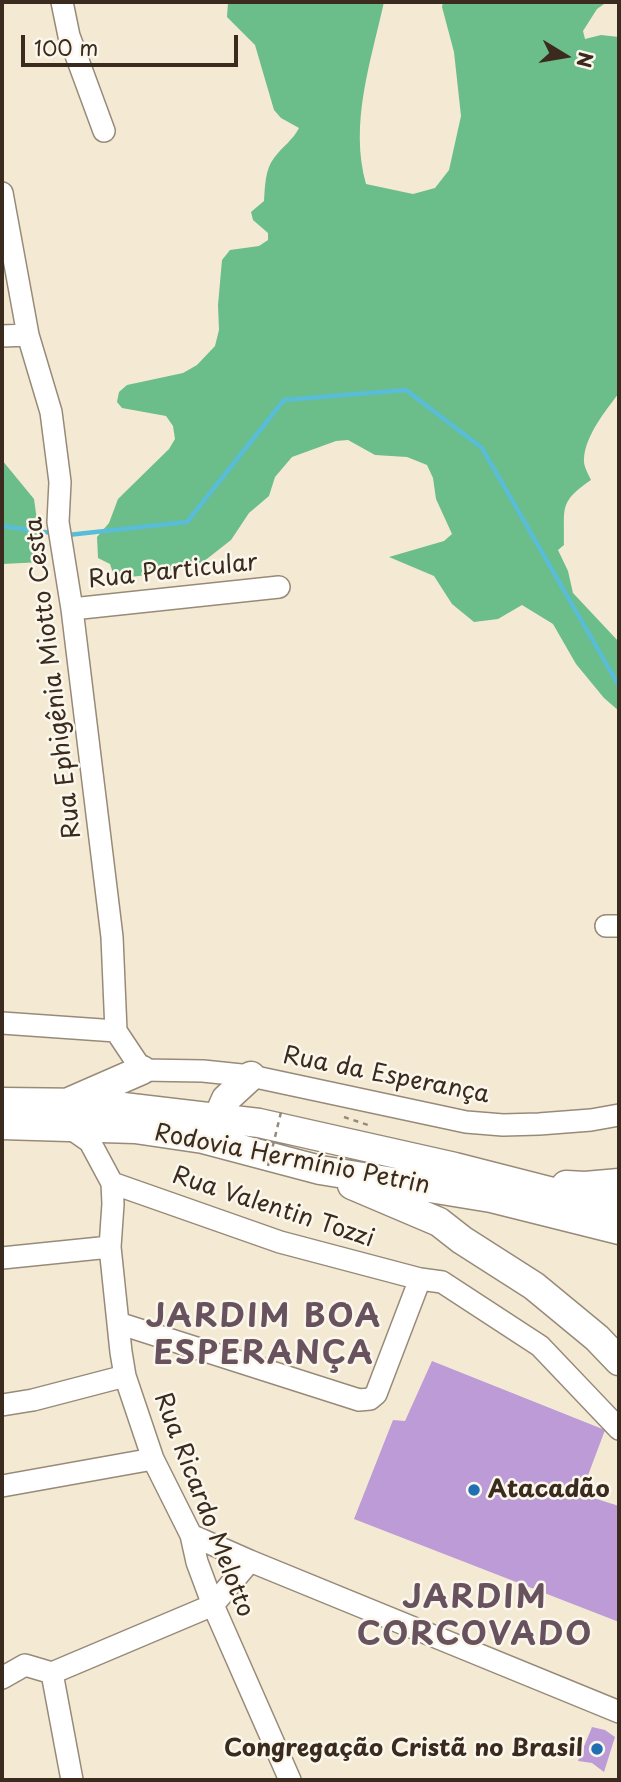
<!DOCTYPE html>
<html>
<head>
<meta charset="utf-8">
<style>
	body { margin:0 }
	#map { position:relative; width:621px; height:1782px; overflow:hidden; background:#f4ead4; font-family:"Playpen Sans",sans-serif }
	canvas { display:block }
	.frame { position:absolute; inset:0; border:4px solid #3b2a1e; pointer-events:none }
	.north { position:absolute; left:530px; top:21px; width:70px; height:70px; -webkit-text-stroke:5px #fbf7ec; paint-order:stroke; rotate:101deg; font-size:19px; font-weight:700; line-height:28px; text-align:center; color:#3b2a1e }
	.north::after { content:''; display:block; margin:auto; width:24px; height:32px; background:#3b2a1e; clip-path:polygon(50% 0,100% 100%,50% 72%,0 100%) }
	.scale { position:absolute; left:21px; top:35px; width:217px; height:32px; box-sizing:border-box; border:4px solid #3b2a1e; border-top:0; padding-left:9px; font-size:21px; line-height:24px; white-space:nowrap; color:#3b2a1e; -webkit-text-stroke:5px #fbf7ec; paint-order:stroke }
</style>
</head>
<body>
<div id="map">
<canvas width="621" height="1782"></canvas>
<div class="frame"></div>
<div class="north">N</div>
<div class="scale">100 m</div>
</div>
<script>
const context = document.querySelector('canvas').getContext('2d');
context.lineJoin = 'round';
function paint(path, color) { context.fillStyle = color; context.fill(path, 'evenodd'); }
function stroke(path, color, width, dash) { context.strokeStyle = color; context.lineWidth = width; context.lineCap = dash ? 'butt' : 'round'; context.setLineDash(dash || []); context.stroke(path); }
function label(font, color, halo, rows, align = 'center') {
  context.font = font + ' "Playpen Sans",sans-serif'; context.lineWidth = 5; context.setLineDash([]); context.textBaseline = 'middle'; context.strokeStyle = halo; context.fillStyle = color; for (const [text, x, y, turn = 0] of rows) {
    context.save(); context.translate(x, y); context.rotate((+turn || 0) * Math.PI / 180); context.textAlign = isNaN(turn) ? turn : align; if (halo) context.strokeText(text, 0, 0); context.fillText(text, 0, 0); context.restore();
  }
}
paint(new Path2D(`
	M228 2H384C371 61 349 124 366 184L413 194 435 188 449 170 461 116 454 52 442 7 443 2H607L597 9 583 31 585 39 601 35 619 37V393C606 410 585 436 584 459 583 465 588 474 591 480 558 503 565 507 564 545L558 550 568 571 573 593 619 642V711L604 698 576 664 553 624 522 605 498 619 474 622 452 604 434 576 389 557 444 541 452 534 436 499 433 478 427 465 407 457 375 455 348 440 336 441 292 457 275 477 269 496 249 513 231 540 203 562 157 574 120 578 114 576 110 564 98 558 97 537 109 523 118 499 169 449 175 439 173 426 166 416 122 408 117 402 119 392 127 385 183 373 197 365 215 346 219 330 218 305 222 260 230 250 259 246 268 240V233L253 220 251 212 264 201C265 187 265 169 274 158 282 147 293 140 299 128L281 118 274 110 255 45 227 17Z
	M2 460 34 499 43 562 2 564Z`), '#6bbd8a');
stroke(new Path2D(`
	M2 526 52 533
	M68 535 187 522 284 400 406 390 482 448 619 686`), '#59bdd7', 4.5);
paint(new Path2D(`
	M432 1361 605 1430 581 1494 619 1506V1622L354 1519 393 1420 405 1421Z
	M592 1727 605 1730 615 1737 604 1772 592 1763 578 1761Z`), '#bc9bd6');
const minor = new Path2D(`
	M62 2 69 36 104 131
	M2 193 28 335 51 412 60 482 58 522 72 609 112 937 116 1031 142 1070 203 1071 251 1076 466 1122 503 1125 539 1124 591 1120 619 1115
	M2 336 28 335
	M72 609 279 587
	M606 926H619
	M2 1023 116 1031
	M70 1128 90 1142 112 1183 113 1204 110 1247 121 1352 125 1376 153 1459 191 1535 197 1562 213 1605 290 1780
	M112 1183 280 1242 420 1279 442 1282 540 1346 619 1429
	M2 1258 110 1247
	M118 1323 359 1400 370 1399 376 1394 420 1279
	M2 1405 33 1400 125 1376
	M2 1486 153 1459
	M191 1535 250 1561 619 1712
	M52 1673 213 1605 250 1561
	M52 1673 72 1780
	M2 1678 25 1665 52 1673`);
const major = new Path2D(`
	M71 1101 142 1070
	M2 1102 89 1103 259 1123 455 1167 619 1209
	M218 1117 226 1099 251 1076
	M2 1125 135 1129 203 1139 320 1170 491 1198 619 1230
	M352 1185 439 1222 462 1240 534 1286 597 1338 619 1361
	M566 1185 585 1186 619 1183`);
stroke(minor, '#988a79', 24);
stroke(major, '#988a79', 31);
stroke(new Path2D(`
	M344 1117 371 1126`), '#988a79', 2.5, [5, 5]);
stroke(minor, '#fff', 21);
stroke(major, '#fff', 28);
stroke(new Path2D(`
	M268 1166 282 1108`), '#988a79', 2.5, [5, 5]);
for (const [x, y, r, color] of [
	[474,1490,7,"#1f6fb2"],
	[597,1749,7,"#1f6fb2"]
]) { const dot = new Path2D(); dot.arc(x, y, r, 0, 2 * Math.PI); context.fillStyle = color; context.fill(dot); stroke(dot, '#fbf7ec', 2.5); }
label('24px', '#3b2a1e', '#fbf7ec', [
	["Rua Particular",173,572,-6],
	["Rua Ephigênia Miotto Cesta",54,678,-97],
	["Rua da Esperança",386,1076,11],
	["Rodovia Hermínio Petrin",292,1160,11],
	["Rua Valentin Tozzi",273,1208,18],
	["Rua Ricardo Melotto",203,1505,69]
]);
label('bold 24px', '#3b2a1e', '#fbf7ec', [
	["Atacadão",488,1490],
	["Congregação Cristã no Brasil",583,1749,"right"]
], 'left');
context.letterSpacing = '2px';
label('bold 32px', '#68525e', '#fbf7ec', [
	["JARDIM BOA",264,1318],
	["ESPERANÇA",264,1355],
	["JARDIM",475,1599],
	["CORCOVADO",475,1636]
]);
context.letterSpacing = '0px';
</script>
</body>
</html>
